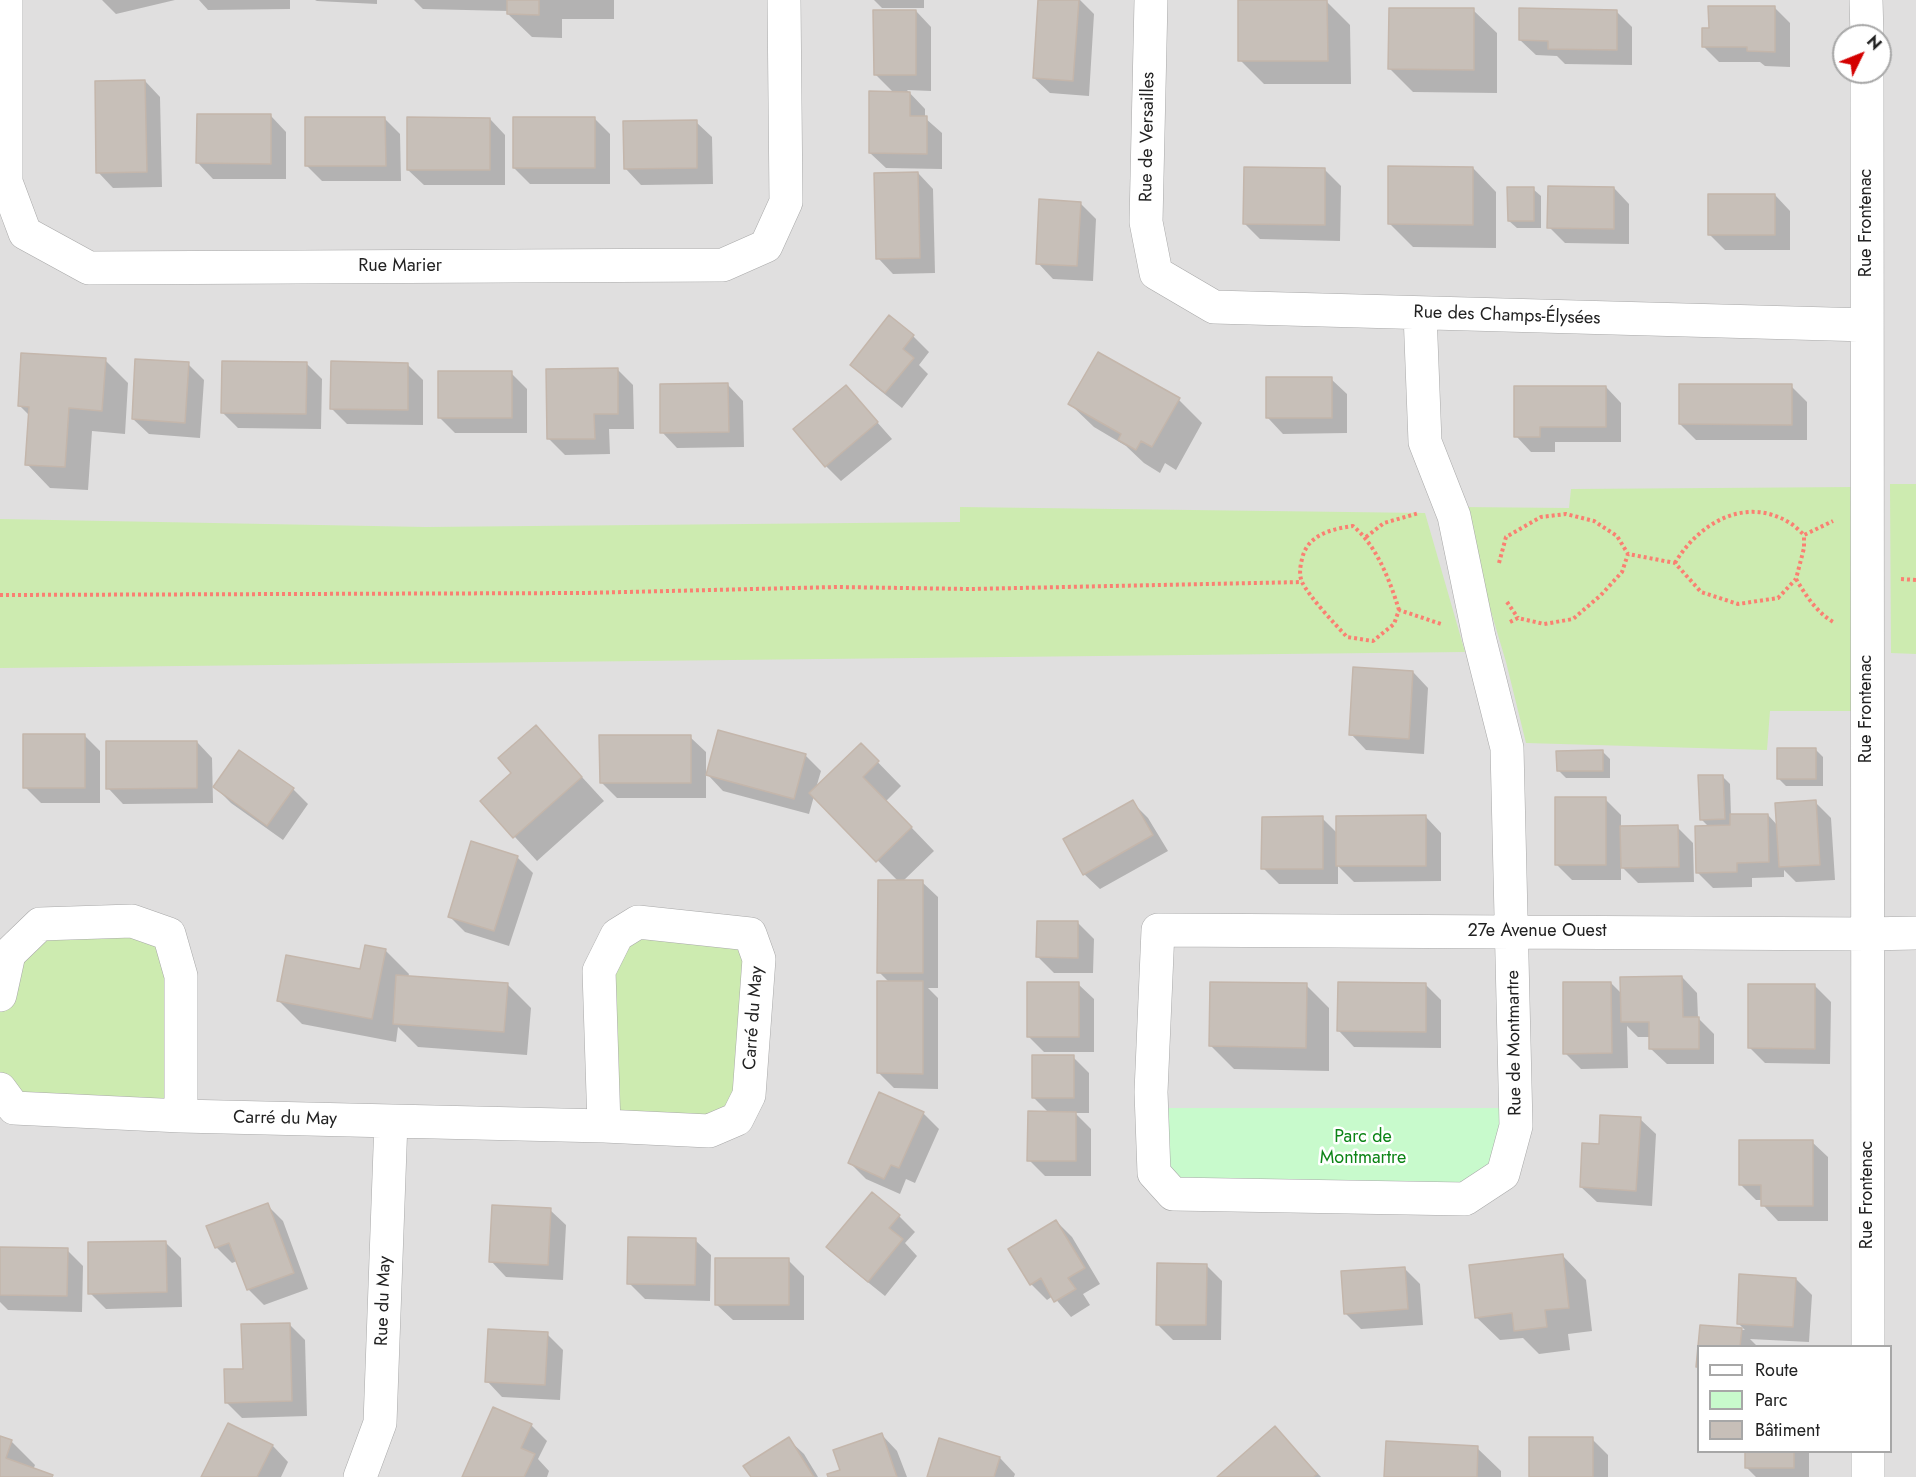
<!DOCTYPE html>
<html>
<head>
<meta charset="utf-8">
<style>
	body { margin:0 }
	#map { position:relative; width:1916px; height:1477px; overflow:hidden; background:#f2efe9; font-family:Jost,sans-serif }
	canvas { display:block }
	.legend { position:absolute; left:1697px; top:1345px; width:195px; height:108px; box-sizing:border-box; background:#fff; border:2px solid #a7a7a7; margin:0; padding:8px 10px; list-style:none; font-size:18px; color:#222 }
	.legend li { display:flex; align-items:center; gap:12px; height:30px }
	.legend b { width:30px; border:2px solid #a7a7a7 }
	.north { position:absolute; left:1832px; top:24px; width:60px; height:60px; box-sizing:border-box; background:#fff; border:2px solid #a7a7a7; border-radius:50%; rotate:47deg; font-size:16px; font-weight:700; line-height:24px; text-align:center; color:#222 }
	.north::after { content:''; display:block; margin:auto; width:21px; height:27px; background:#d40000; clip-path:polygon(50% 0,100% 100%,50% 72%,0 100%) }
</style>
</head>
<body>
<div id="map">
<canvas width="1916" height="1477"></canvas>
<ul class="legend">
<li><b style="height:8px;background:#fff"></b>Route</li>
<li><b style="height:16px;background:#c8facc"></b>Parc</li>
<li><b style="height:16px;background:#c7bfb8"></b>Bâtiment</li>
</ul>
<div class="north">N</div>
</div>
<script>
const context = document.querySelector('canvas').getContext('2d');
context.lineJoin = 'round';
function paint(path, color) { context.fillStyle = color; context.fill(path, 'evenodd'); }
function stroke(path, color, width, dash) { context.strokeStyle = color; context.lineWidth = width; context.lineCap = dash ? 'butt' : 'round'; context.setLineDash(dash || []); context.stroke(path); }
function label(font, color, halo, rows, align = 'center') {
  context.font = font + ' Jost,sans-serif'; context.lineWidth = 5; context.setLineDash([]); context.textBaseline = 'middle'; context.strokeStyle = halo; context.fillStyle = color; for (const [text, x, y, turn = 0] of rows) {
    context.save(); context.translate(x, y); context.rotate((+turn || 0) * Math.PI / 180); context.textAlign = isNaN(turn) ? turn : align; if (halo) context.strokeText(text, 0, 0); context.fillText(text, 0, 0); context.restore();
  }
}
paint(new Path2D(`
	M0 0H1916V1477H0ZM1844 36H1880V72H1844ZM1698 1346H1890V1452H1698Z`), '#e0dfdf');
paint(new Path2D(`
	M1890 484H1916V654L1891 653Z
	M1854 487V711H1770L1767 750 1526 743 1506 662 1460 507 1569 508 1571 489Z
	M960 507 1425 513 1465 652 0 668V519L426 527 960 522Z
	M40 924 169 934 181 1116 0 1089V995Z
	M750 934 737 1119 604 1126 617 935Z`), '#cdebb0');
paint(new Path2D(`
	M1159 1108H1510L1496 1170 1464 1189 1174 1185Z`), '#c8facc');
paint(new Path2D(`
	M102 0H175L116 14Z
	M199 0H290V9L208 10Z
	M315 0H377V4L317 1Z
	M414 0H614V19H562V38L532 37 508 14V11L423 9Z
	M874 0H924V8H882Z
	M1040 0H1080L1094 14 1089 96 1050 93 1034 78Z
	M1326 1 1350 25 1351 84H1264L1240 60Z
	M1775 8 1790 23V67L1765 66 1760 62H1719L1703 46 1710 30Z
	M1473 10 1497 33V93L1413 92 1390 69Z
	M916 11 931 27V91L907 90 925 109V118L942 133V169L886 168 870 153 894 93 875 74Z
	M1616 11 1632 27V65L1565 64 1557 56 1536 55 1520 40Z
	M145 81 160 97 162 187 113 188 98 172Z
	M271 116 286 132V179H213L198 163Z
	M384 118 400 134 401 181H322L306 165Z
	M594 118 610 134V184H530L514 168Z
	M490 119 505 135V185H424L408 170Z
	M696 122 712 137 713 184 641 185 626 169Z
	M1473 168 1496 192V248L1413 247 1389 223Z
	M1325 170 1341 186 1340 241 1260 239 1245 224Z
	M918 173 933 189 935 273 893 274 878 258Z
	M1614 188 1629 204V244L1565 243 1549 227Z
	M1533 189 1541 196V228H1517L1509 221Z
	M1775 195 1790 211V250H1725L1709 234Z
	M1080 203 1096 219 1093 281 1053 279 1038 263Z
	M889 317 913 336 929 352 919 365 928 374 902 408 867 380 852 365Z
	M105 360 128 383 125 434 92 431 88 490 50 488 27 464 30 416 19 405Z
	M306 363 322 379 321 429 238 428 223 413Z
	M188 364 204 380 200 438 149 434 133 419Z
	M407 364 423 380V425L347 424 331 408Z
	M617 369 633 385 634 429H609L610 454 565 455 549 439Z
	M511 373 527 389V433H455L439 417Z
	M1331 379 1347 394V433L1283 434 1268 418Z
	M728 385 743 401 744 447 677 448 662 432Z
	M1791 386 1807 402V440H1696L1680 424Z
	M846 387 892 439 841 481 826 466Z
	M1606 387 1621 403V442H1555V452H1531L1516 436Z
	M1179 400 1202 423 1176 470 1165 463 1160 473 1144 463 1126 446 1094 427 1070 404Z
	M1413 672 1428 688 1424 754 1366 750 1351 734Z
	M536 727 604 801 537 861 482 801 513 773Z
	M85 736 100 751V803H41L25 787Z
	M690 737 706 752V798H617L601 782Z
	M197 742 212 758 213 803 123 804 108 788Z
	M861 745 901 786 886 801 934 851 903 881 922 882 938 897V988H928L938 998V1089L894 1088 879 1073 889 982 879 972 898 881 814 796 809 814 723 791 708 775 805 755 821 771 816 788Z
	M1815 749 1823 757V786H1786L1779 779Z
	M1603 752 1610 759V778H1566L1558 770Z
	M1722 776 1730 784 1731 816 1768 815 1778 826 1815 802 1831 818 1835 880 1796 882 1784 870V877L1752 878V887L1713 888 1697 872 1709 827 1701 819Z
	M215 787 293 789 308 804 283 840 231 803Z
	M1605 799 1621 815V828L1677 827 1693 843 1694 882 1638 883 1621 866V880H1572L1556 864Z
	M1132 802 1148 818 1168 851 1100 889 1084 874Z
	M1426 817 1441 833V881L1354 882 1338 866V884H1279L1263 868 1322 818 1338 834Z
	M517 857 533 873 509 946 465 932 449 916Z
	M1078 923 1094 939 1093 973H1054L1038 957Z
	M385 950 409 974 408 977 507 984 531 1008 527 1055 418 1047 398 1027 396 1042 302 1024 279 1001 361 971Z
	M1682 977 1697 993 1698 1018 1714 1034V1064H1667L1651 1049V1037H1638L1627 1026 1628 1068 1581 1069 1565 1053 1611 983 1622 994Z
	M1078 984 1094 999V1052H1044L1028 1036Z
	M1306 985 1329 1008V1071L1234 1069 1211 1046Z
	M1426 985 1441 1000V1048L1354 1047 1339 1031Z
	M1815 986 1831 1002 1830 1064 1765 1063 1749 1047Z
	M1073 1057 1089 1073V1113H1075L1091 1129V1176H1045L1029 1160 1049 1113 1033 1097Z
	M923 1113 939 1129 915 1183 906 1179 900 1194 866 1179 850 1163Z
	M1640 1119 1656 1134 1652 1206 1597 1202 1581 1187 1600 1145Z
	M1812 1142 1828 1157V1221H1778L1763 1205V1200H1756L1740 1184Z
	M267 1205 283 1221 308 1289 264 1305 248 1289 237 1261 232 1263 216 1247Z
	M550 1210 566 1225 563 1280 506 1277 491 1261Z
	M899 1216 915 1232 905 1243 917 1256 885 1296 844 1263 828 1247Z
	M1056 1221 1072 1237 1100 1284 1083 1294 1090 1305 1071 1317 1053 1296 1047 1300 1031 1284Z
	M695 1240 711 1255 710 1301 645 1299 629 1283Z
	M165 1242 181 1258 182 1307 106 1309 90 1293Z
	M0 1248 67 1250 83 1266 82 1312 8 1310 0 1302Z
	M1563 1256 1586 1280 1592 1331 1568 1334 1570 1350 1539 1354 1523 1338 1500 1340 1476 1317Z
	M788 1260 804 1276V1320H733L717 1305Z
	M1206 1265 1222 1281 1221 1340H1173L1157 1324Z
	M1404 1268 1420 1284 1423 1325 1361 1329 1345 1313Z
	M1796 1279 1812 1295 1809 1342 1750 1339 1757 1346H1699L1701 1327 1745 1330 1738 1323Z
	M289 1324 305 1340 307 1416 242 1418 226 1402 244 1370Z
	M547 1334 563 1350 560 1400 502 1397 487 1381Z
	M229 1425 273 1446 288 1462 281 1477H202Z
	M531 1425 547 1441 538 1459 549 1471 547 1477H463Z
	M1275 1428 1321 1477H1219Z
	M882 1435 897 1451 907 1477H829L842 1471Z
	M0 1437 11 1441 35 1465 33 1470 52 1477H0Z
	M788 1439 804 1454 818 1477H752Z
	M1592 1439 1608 1455V1477H1530Z
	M1477 1448 1501 1471V1477H1385Z
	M1747 1452H1809V1477H1756L1746 1467Z
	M1000 1458 1015 1474 1014 1477H928Z`), '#0003');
const building = new Path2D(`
	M507 0H539V15L507 14Z
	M1038 0H1079L1073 81 1033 78Z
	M1238 0H1327L1328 61H1238Z
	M1708 6H1775V52L1747 51V47H1702V28H1709Z
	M1389 8H1474V70L1388 69Z
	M1519 8 1617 10V50L1548 49V41L1519 40Z
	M873 10H916V75H874Z
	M145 80 147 172 96 173 95 81Z
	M869 91 910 92V116H927V154L869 153Z
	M197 114H271V164L196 163Z
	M305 117H385L386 166H305Z
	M407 117 490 118V170H407Z
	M513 117H595V168H513Z
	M697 120V168L624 169 623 121Z
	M1388 166 1473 167V225L1388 224Z
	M1244 167 1325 168V225L1243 224Z
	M918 172 920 258 876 259 874 173Z
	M1548 186 1614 187V229L1547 228Z
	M1507 187H1534V221H1508Z
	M1708 194H1775V235H1708Z
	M1039 199 1081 202 1077 266 1036 264Z
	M889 315 914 335 903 349 914 358 885 393 850 365Z
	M1098 352 1180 398 1152 447 1141 441 1136 450 1118 440 1121 434 1068 404Z
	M21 353 106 358 102 411 69 408 65 467 25 465 29 407 18 406Z
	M135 359 189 362 185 423 132 419Z
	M222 361 307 362 306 414 221 413Z
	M331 361 408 363V410L330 409Z
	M618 368V414H594L595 439H547L546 369Z
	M438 371H512V418H438Z
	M1266 377H1332V418H1266Z
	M728 383 729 432 660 433V384Z
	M1679 384H1792V425L1679 424Z
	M846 385 878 422 825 467 793 429Z
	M1514 386H1606V427H1540V437H1514Z
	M1353 667 1413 671 1409 739 1349 735Z
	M536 725 582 777 513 838 480 801 511 773 498 758Z
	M718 730 806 754 794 799 706 775Z
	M23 734H85V788H23Z
	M599 735H691V783H600Z
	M106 741H197V788L106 789Z
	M861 743 879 761 863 777 912 827 876 862 809 793Z
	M1777 748H1816V779H1777Z
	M239 750 294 788 267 826 213 787Z
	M1603 750V771H1557L1556 751Z
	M1698 775H1723L1725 819 1700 820Z
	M1555 797H1606V865H1555Z
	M1133 800 1153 835 1083 875 1063 839Z
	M1816 800 1820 865 1779 867 1775 803Z
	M1730 814H1768L1769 862 1737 863V872L1696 873 1695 826 1730 825Z
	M1426 815V866H1336V816Z
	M1323 816V869H1261L1262 817Z
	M1678 825 1679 867 1621 868 1620 826Z
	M471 841 518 856 494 931 448 917Z
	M878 880H923V973H877Z
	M1037 921H1078V958L1036 957Z
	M365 945 386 949 372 1019 277 1001 286 955 360 969Z
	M396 975 508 983 504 1032 393 1024Z
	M1682 976 1683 1017H1699V1049H1649V1022H1621L1620 977Z
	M877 981H923V1074L877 1073Z
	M1027 982H1079V1037H1027Z
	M1210 982 1307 983 1306 1048 1209 1046Z
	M1338 982 1426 983V1032L1337 1031Z
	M1563 982H1611L1612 1053 1563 1054Z
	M1748 984H1815V1049L1748 1048Z
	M1032 1055H1074V1098H1032Z
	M879 1092 924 1112 899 1168 891 1165 884 1179 848 1163Z
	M1028 1111 1076 1112V1161H1027Z
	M1600 1115 1641 1117 1636 1191 1580 1187 1582 1143 1599 1144Z
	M1739 1140H1813V1206H1761V1185H1739Z
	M872 1192 900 1215 889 1228 903 1239 868 1282 826 1247Z
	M268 1203 294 1273 247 1290 229 1243 215 1248 206 1226Z
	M492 1205 551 1208 548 1265 489 1262Z
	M1056 1220 1085 1268 1068 1278 1076 1289 1054 1302 1041 1278 1030 1285 1008 1249Z
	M628 1237 696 1238 695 1285 627 1284Z
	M166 1241 167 1292 88 1294V1242Z
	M0 1247 68 1248 67 1296 0 1295Z
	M1563 1254 1569 1308 1545 1310 1547 1327 1514 1331 1512 1313 1475 1318 1469 1265Z
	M715 1258H789V1305H715Z
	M1157 1263 1207 1264 1206 1325H1156Z
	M1405 1267 1408 1309 1344 1314 1341 1271Z
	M1739 1274 1796 1278 1793 1327 1737 1324Z
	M290 1323 292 1401 225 1403 224 1369H243L241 1324Z
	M1700 1325 1742 1328 1740 1346H1698V1367H1696Z
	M488 1329 548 1332 545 1385 485 1382Z
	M493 1407 532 1424 521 1448 535 1454 524 1477H462Z
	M228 1423 273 1445 257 1477H201Z
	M1275 1426 1317 1474 1313 1477H1217Z
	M882 1433 897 1477H828L827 1474 840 1470 833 1450Z
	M0 1436 12 1440 6 1458 53 1475 52 1477H0Z
	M789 1437 814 1477H751L743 1466Z
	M1529 1437H1593V1477H1529Z
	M939 1438 1000 1457 994 1477H927Z
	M1386 1441 1478 1446 1477 1477H1384Z
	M1745 1452H1794V1468H1745Z`);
paint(building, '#c7bfb8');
stroke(building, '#c4b6ab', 1.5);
const minor = new Path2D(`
	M6 0V182L25 233 89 268 723 265 766 246 786 202 784 0
	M1151 0 1146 222 1156 273 1214 307 1867 325
	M1866 0 1867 36
	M1867 72 1868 1346
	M1420 313 1425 442 1454 516 1479 637 1507 748 1516 1126 1503 1174 1465 1199 1173 1194 1154 1173 1151 1092 1158 930 1867 934 1916 933
	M0 995 9 954 40 924 132 921 169 934 181 976V1116
	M0 1089 14 1108 181 1116 604 1126 709 1131 737 1119 749 1095 759 959 750 934 638 922 617 935 599 971 604 1126
	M1868 1452V1477
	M360 1477 380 1423 391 1121`);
stroke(minor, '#a9a9a9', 34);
stroke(new Path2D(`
	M1366 537 1384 523 1419 513
	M1499 563 1506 537 1541 517 1566 514 1594 521 1617 536 1628 554
	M1675 563C1698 524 1745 495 1790 523 1795 526 1800 531 1804 535
	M1796 579C1806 596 1818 614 1835 623
	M1901 579 1916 580
	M0 595 584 593 837 587 970 589 1302 582
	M1507 602 1518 618
	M1399 610C1390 581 1377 546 1353 526 1331 529 1307 535 1302 559 1300 567 1299 575 1302 582 1310 598 1335 624 1347 637L1373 641 1394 624 1399 610 1441 624
	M1510 622 1518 618 1544 624 1573 619 1601 595 1622 572 1628 554 1675 563 1701 592 1738 604 1778 598 1796 579 1804 548V535L1833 521`), '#fa8072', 4, [3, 3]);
stroke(minor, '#fff', 33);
label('18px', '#222', '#fff', [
	["Rue de Versailles",1148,137,-89],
	["Rue Frontenac",1867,223,-90],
	["Rue Marier",400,267],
	["Rue des Champs-Élysées",1507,316,2],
	["Rue Frontenac",1867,709,-90],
	["27e Avenue Ouest",1537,932],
	["Carré du May",754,1018,-86],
	["Rue de Montmartre",1515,1043,-91],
	["Carré du May",285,1119,1],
	["Rue Frontenac",1868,1195,-90],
	["Rue du May",384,1301,-88]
]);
label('18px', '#0c8416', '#fff', [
	["Parc de",1363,1138],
	["Montmartre",1363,1159]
]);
</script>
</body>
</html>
